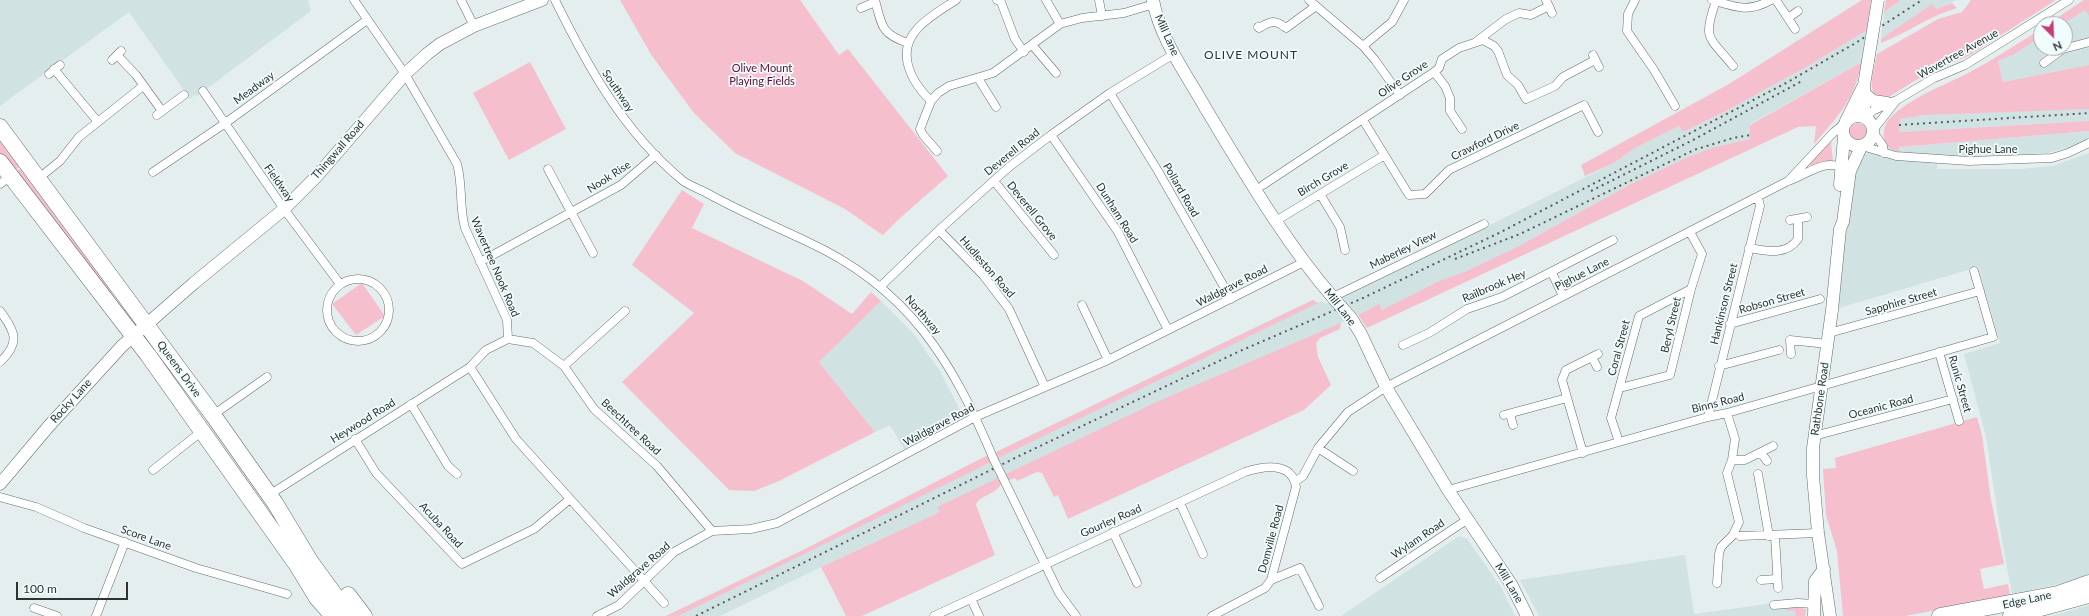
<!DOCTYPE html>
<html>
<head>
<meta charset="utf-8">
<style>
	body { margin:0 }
	#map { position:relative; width:2089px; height:616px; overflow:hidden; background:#e4eeee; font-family:Lato,sans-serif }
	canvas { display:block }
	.north { position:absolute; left:2033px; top:16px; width:40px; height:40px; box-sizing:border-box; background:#f1fcfc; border:1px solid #a3abab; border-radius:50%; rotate:156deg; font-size:11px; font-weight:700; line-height:16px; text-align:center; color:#2e3232 }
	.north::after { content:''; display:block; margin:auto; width:14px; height:18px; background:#c73c73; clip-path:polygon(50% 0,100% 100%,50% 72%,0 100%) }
	.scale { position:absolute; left:16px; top:582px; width:112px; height:18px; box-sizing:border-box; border:2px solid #2e3232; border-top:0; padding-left:5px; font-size:12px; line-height:14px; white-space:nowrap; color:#2e3232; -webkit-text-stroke:3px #f1fcfc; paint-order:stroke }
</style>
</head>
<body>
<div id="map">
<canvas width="2089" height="616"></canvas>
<div class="north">N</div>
<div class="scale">100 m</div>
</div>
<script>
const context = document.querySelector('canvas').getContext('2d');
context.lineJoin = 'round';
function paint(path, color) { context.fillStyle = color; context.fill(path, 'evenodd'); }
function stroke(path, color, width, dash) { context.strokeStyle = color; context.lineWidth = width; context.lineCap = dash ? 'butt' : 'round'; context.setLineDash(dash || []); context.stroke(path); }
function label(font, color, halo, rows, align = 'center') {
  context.font = font + ' Lato,sans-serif'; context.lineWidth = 3.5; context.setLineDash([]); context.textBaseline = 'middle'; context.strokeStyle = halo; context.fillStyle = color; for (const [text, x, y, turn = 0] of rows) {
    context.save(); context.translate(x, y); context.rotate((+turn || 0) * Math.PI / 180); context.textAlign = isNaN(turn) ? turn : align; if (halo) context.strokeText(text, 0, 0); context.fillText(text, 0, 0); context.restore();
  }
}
paint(new Path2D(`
	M0 0H308L311 11 197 96 195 95 190 99 129 12 0 106Z
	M1901 0H1957L1936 9 1933 5 1881 39 1884 12Z
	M2084 0H2089V65L2003 82 1998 61 2041 29V48H2065V24H2048Z
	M1867 30 1862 62 1750 124 1751 139 1715 147 1629 185 1517 247 1464 272 1382 310 1379 305 1009 480 1006 475 998 478 1001 484 821 567 720 616H666L807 548 959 470 998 458 996 452 1283 314 1313 300 1317 303 1322 301 1326 304 1446 247 1614 163 1635 148 1679 126 1683 132 1724 112 1808 66Z
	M2063 109H2089V121L1899 132V119L1925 115Z
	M2089 131V143L2047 153 2013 155 1937 156V169H2020L2052 166 2089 153V574L2060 584 2012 594 2000 529 1986 437 1964 354 2000 343 1978 267 1832 310 1840 229 1862 146 1899 147Z
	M881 301 913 333 940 371 960 410 954 421 904 449 890 425 875 432 819 362Z
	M1459 536 1467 539 1501 587 1515 616H1341Z
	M1685 555 1694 614 1774 603 1806 609 1805 616H1539L1520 580Z
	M2089 605V616H2052L2083 607Z`), '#d0e2e2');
paint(new Path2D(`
	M620 0H800L839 55 848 49 948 176 899 219 883 235 881 234 845 209 735 153 694 113 652 56Z
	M1862 0H1871L1867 30 1808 66 1724 112 1683 132 1679 126 1635 148 1614 163 1585 176 1581 165 1729 84Z
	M1886 0H1901L1884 12Z
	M1971 0H2056L1970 55 1916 80 1887 98 1876 97C1867 86 1875 67 1877 54L1938 19 1962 12Z
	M2084 0H2089V16L2085 10 2063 24H2048Z
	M1952 3 1957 8C1929 16 1907 33 1881 43V39L1932 4 1936 9Z
	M2041 29V37L2014 54 1998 61 2003 82 2089 65V109L1925 115 1900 119 1899 132 2089 121V131L1899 147V151C1892 150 1888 149 1885 142 1882 135 1884 125 1889 119 1909 98 1943 86 1968 73 1993 60 2017 44 2041 29Z
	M530 62 566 129 509 160 473 93Z
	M1862 62C1854 100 1839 115 1814 144L1816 126 1798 127 1367 328 1358 315 1379 304 1382 310 1437 282 1464 272 1517 247 1629 185 1688 157 1715 147 1750 139V125Z
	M1849 132a9 9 0 1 1 18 0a9 9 0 1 1-18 0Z
	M0 136 22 165 11 173 0 157Z
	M1831 142 1833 162 1812 168 1808 162Z
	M23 167 112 292 106 296 12 174Z
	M682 190 704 204 692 228 803 281 852 314 871 292 881 301 819 362 875 432 779 481 754 491 729 490 622 382 694 313 632 265Z
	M362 283 385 316 356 335 332 304Z
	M1313 300 1318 303 998 458 996 452Z
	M1341 323 1340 329 1320 338 1316 343 1318 357 1331 385 1304 410 1068 519 1058 495 1054 497 1042 473 1037 472 1017 481 1015 478 1009 480 1006 474 1161 400Z
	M1977 417 1982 435 1991 500 2004 564 1980 569 1984 589 2008 584 2010 596 1905 616H1843L1837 551 1826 515 1823 469 1836 468 1835 458Z
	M988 455 991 462 678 616H666L807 548Z
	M998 478 1001 484C995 495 978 496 976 505L995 555 862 616H846L821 567 940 512 937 507Z
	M1787 606 1806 609 1805 616H1796L1795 610 1787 611Z`), '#f6bfce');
const street = new Path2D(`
	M461 0 474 26
	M555 0C588 67 623 131 682 180 688 185 697 188 705 192 737 210 772 225 806 241 909 288 952 360 994 460
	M875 0C882 26 881 34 908 43
	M997 0 1001 2 1015 39 1024 52
	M1046 0 1060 24
	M1099 0 1102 16
	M1309 0 1363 46 1375 60 1400 95
	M1546 0 1552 13
	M1635 0 1628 14 1627 31 1654 70 1675 106
	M1712 0C1735 7 1748 13 1771 0
	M1776 0 1795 29
	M1716 1C1702 40 1709 36 1733 66
	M861 8 875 2
	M1788 18 1798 11
	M1258 27 1259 28C1271 21 1275 19 1286 28L1316 6
	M1477 41 1506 19 1519 13 1531 15 1549 6
	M1033 46 1056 73
	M1363 46 1392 22 1404 0
	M1593 55 1599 67
	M118 56 136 75 162 111
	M112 60 121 51
	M2044 63 2063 49 2089 42
	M54 69 98 122
	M1434 72 1445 86 1450 98V111L1462 129
	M49 74 60 65
	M978 78 996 107
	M203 91 284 209 340 284
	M1110 93 1158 171 1231 299
	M931 101C911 82 895 52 918 28 928 17 944 8 956 0
	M157 115 184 95
	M1865 117 1874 110 1897 100 1934 78 1965 65 2069 0
	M1363 120 1409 195 1425 194 1449 170 1584 105 1598 132
	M1874 129 1896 101
	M1874 133 1883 146 1884 153
	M1051 135 1118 232 1168 330
	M1862 146 1896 156 1969 161 2052 158 2068 153 2089 143
	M937 151 923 135 920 129 931 101 938 93 949 86 993 73 1060 24 1082 18 1124 13 1154 4
	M548 169 593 253
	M153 172 224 124 367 20
	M39 178 60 161 79 137 143 86
	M994 181 1054 255
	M1788 181 1834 132 1844 124
	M0 184 11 176
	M1263 185 1434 72 1439 68 1442 59 1459 48 1483 40 1494 46 1498 51 1507 75 1518 85 1526 99 1555 86 1563 77 1595 60
	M1320 194 1340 227 1345 250
	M1790 220 1807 217
	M1274 222 1383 156
	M939 230 983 275 1009 309 1045 387
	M1749 248C1767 251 1786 256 1798 239V219
	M480 262 621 185 656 155
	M1552 273 1563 296
	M327 310a31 31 0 1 1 62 0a31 31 0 1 1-62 0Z
	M880 287 939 230 1009 167 1051 135 1110 93 1174 54
	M1333 297 1484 224
	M1082 305 1108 360
	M0 311C15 331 21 343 0 362
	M1730 324 1820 299
	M1829 333 1980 291
	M508 339 533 343 564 366 594 409 657 466 712 531
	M1403 345 1429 333 1467 309 1502 297 1613 240
	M1939 352 1959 421
	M1791 354 1790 340 1827 344
	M1592 357 1597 367
	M564 366 625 311
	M1719 366 1779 350
	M470 367 516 439 664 603
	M1620 388 1670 375 1691 289 1702 254 1690 232
	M411 404 448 466 457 474
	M1510 414 1513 425
	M213 415 267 377
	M1504 415 1567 398
	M1708 417 1760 206 1758 198
	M1814 436 1953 399
	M355 439 376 473 462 564 534 529 570 499
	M1619 442 1611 418 1639 316 1691 289
	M1318 448 1353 471
	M1583 453 1562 380 1566 370 1598 354
	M1761 453 1767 461
	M1732 460H1745L1773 446
	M153 470 202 431
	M1758 474 1769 536
	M1002 476 1059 593 1076 616
	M1295 482 1303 476 1318 448 1348 412 1386 387 1788 181C1805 176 1824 158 1842 168
	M1448 490 1708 417 1727 413 1993 337 1974 271
	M269 495 470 367 486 350 508 339 507 320 465 228C459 207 463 185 457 164L405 74 354 0
	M0 497 36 507 84 528 196 568 287 594
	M1180 503 1203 554
	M1113 532 1137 583
	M1740 536 1818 533
	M1775 536 1778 588
	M1380 578 1468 519
	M1271 580 1300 568 1319 606
	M1761 580 1777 579
	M1717 583 1719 554 1721 547 1733 535 1739 522 1727 473 1732 460 1735 439 1727 413
	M971 599 979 616
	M1774 605 1798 603 1814 604
	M34 608 57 616
	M96 616 125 542
	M597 616 619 605 674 552 712 531 751 529 777 523 975 417 1108 360 1304 262
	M934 616 1245 472C1263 466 1292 461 1296 487L1271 580 1265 588 1212 616`);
const secondary = new Path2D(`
	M1153 0C1160 39 1187 75 1206 109 1246 175 1284 241 1335 300
	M1865 94 1873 101 1887 103
	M1843 131a15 15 0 1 1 30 0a15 15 0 1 1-30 0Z
	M1864 117V86
	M1846 121 1864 85 1868 61
	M1840 185 1844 137
	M1351 318 1361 334 1386 387 1448 490 1511 584 1527 616
	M0 484 48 427 122 346 194 283 284 209 316 177 405 74 427 54 440 44 474 26 542 0
	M1814 616 1815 581 1824 569
	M1830 616 1818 533 1813 476V448L1832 310 1840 229 1843 222 1850 171 1861 147`);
const highway = new Path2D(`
	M0 127 213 415 275 503 310 561 350 616
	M0 162 148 355 297 565 317 598 333 616
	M348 595 364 616
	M1940 616 2058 594 2089 583
	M2011 616 2089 595`);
stroke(street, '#656e6e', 9);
stroke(secondary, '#656e6e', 13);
stroke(highway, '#656e6e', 17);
stroke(street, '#fff', 8);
stroke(secondary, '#fff', 12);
stroke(highway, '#fff', 16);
stroke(new Path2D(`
	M1899 125 2089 113
	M1591 191 1693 140 1802 81
	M1455 259 1520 234 1694 150 1733 138 1750 135
	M696 616 1019 456 1240 351 1363 298 1499 233 1786 83 1854 44 1922 0`), '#585d5d', 2, [2, 4]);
const streetBridge = new Path2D(`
	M994 460 1002 476`);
const secondaryBridge = new Path2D(`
	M1868 61 1878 0
	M1335 300 1351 318`);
stroke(streetBridge, '#656e6e', 9, []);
stroke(secondaryBridge, '#656e6e', 13, []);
stroke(streetBridge, '#fff', 8);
stroke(secondaryBridge, '#fff', 12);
label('11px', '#2e3232', '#f1fcfc', [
	["Mill Lane",1167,35,66],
	["Wavertree Avenue",1958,54,-29],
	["Olive Grove",1403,79,-34],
	["Meadway",254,88,-36],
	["Southway",618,91,56],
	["Crawford Drive",1485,141,-26],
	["Pighue Lane",1988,149],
	["Thingwall Road",338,150,-49],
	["Deverell Road",1012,152,-39],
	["Nook Rise",609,177,-33],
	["Birch Grove",1323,179,-31],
	["Fieldway",279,183,55],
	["Pollard Road",1181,190,60],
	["Deverell Grove",1032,211,51],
	["Dunham Road",1117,213,58],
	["Maberley View",1403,250,-26],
	["Wavertree Nook Road",495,267,67],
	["Hudleston Road",987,267,49],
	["Pighue Lane",1582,274,-27],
	["Waldgrave Road",1232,286,-27],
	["Railbrook Hey",1494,286,-23],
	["Robson Street",1772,301,-16],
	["Sapphire Street",1901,302,-16],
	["Hankinson Street",1724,304,-76],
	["Mill Lane",1340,307,52],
	["Northway",923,315,49],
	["Beryl Street",1671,325,-77],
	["Coral Street",1619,348,-75],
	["Queens Drive",179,369,54],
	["Runic Street",1960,384,74],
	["Rathbone Road",1820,399,-82],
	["Rocky Lane",71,401,-48],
	["Binns Road",1718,403,-14],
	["Oceanic Road",1881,407,-15],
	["Heywood Road",363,421,-32],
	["Waldgrave Road",939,425,-28],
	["Beechtree Road",631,427,43],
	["Gourley Road",1111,521,-24],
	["Acuba Road",441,525,47],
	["Score Lane",146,538,20],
	["Domville Road",1271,539,-75],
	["Wylam Road",1418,539,-34],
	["Waldgrave Road",639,570,-41],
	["Mill Lane",1509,583,59],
	["Edge Lane",2027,600,-12]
]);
label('11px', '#640c33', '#f1fcfc', [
	["Olive Mount",762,68],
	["Playing Fields",762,81]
]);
context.letterSpacing = '1px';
label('12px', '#2e3232', '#f1fcfc', [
	["OLIVE MOUNT",1251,55]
]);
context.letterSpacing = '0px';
</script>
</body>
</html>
